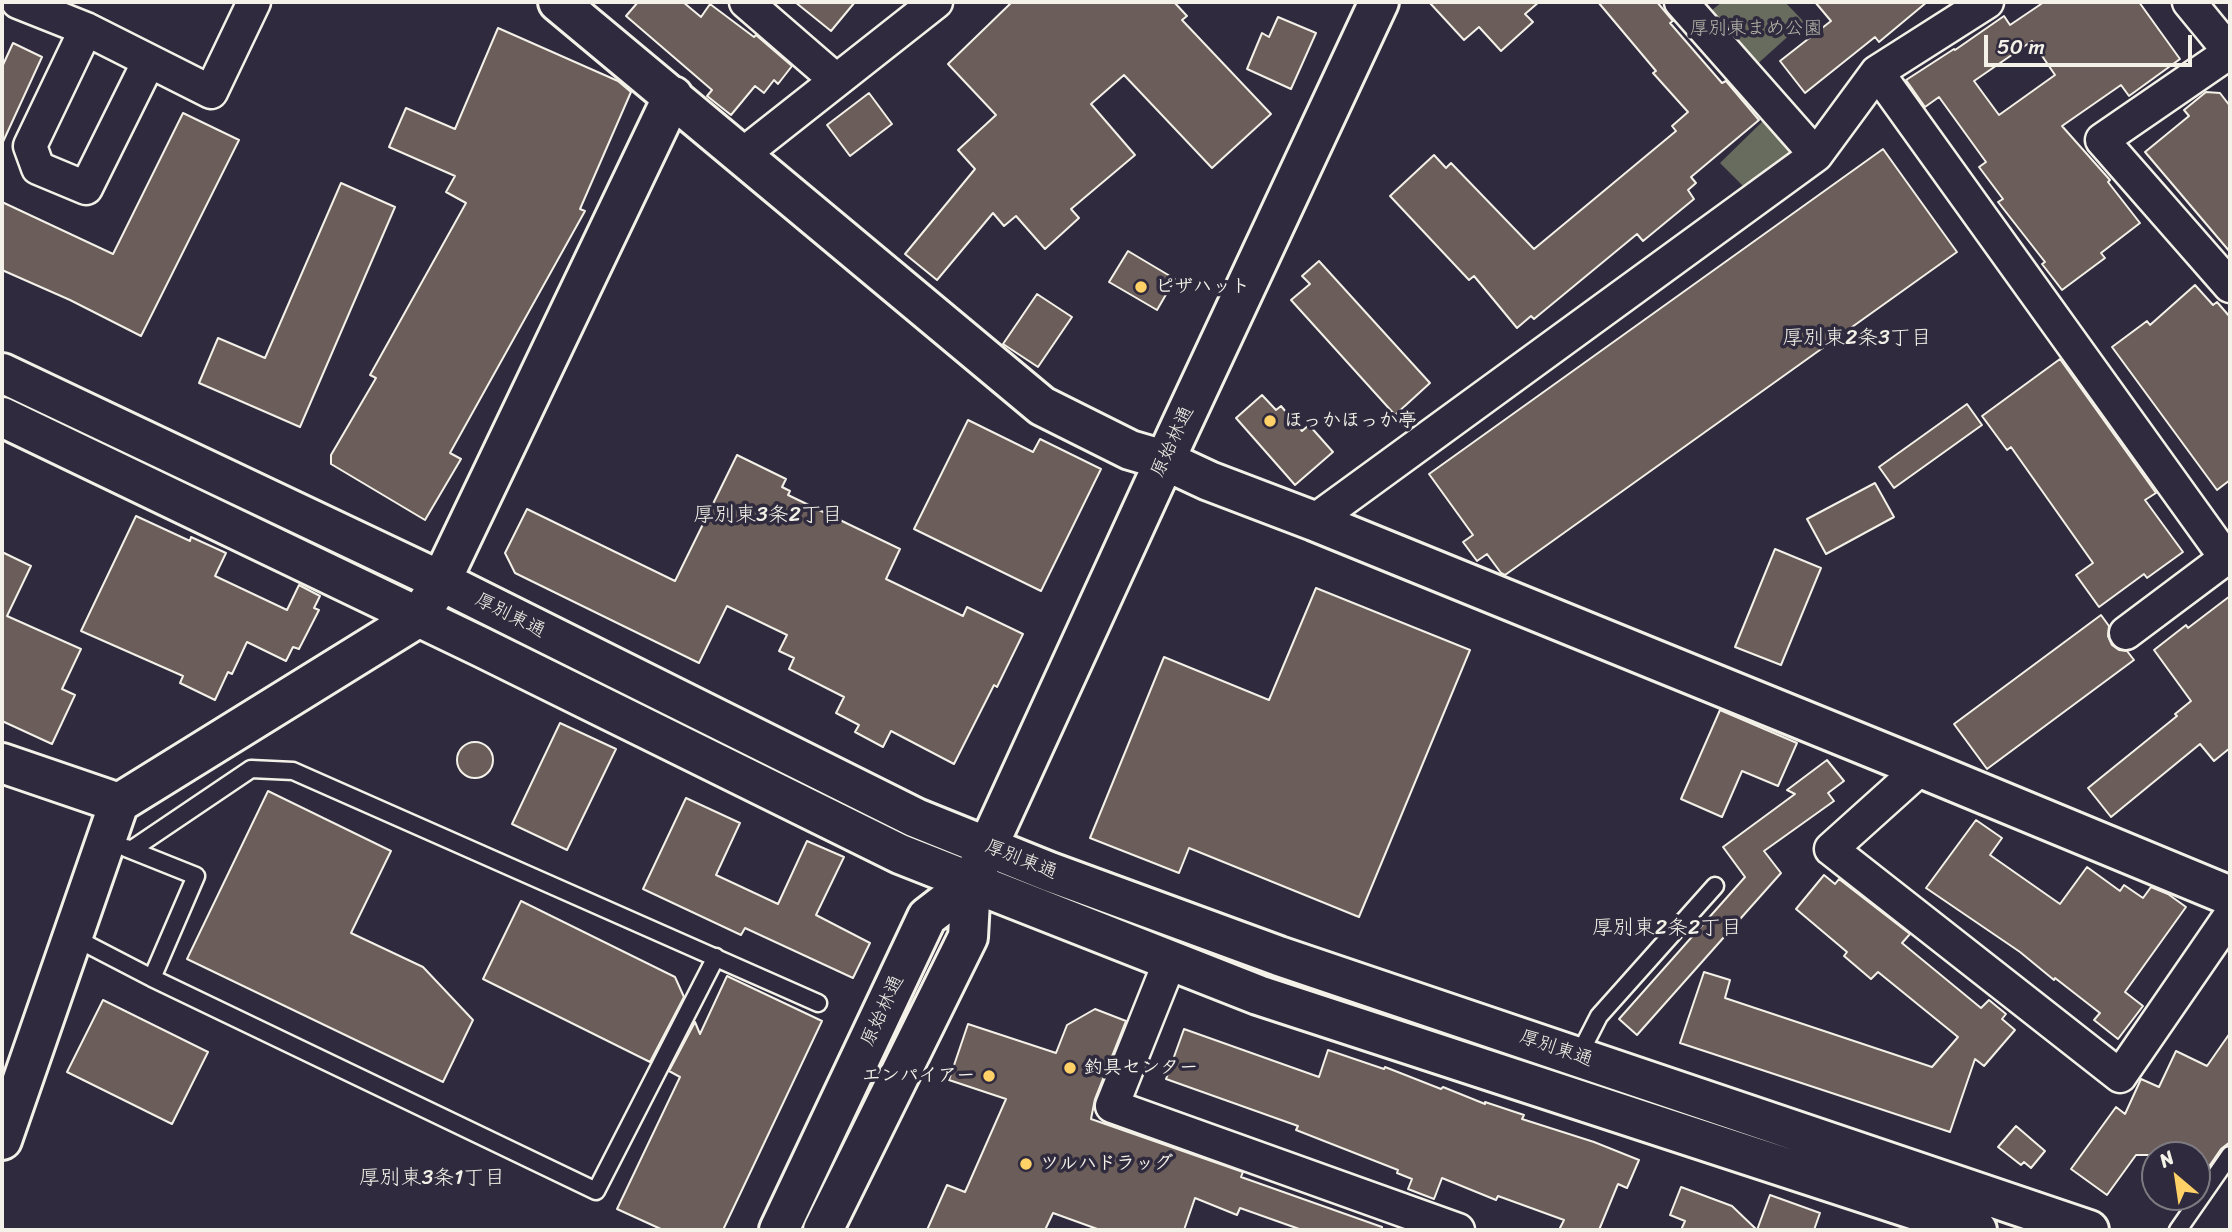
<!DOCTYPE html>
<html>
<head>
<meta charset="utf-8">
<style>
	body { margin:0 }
	#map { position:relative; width:2232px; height:1232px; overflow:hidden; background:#2f2a3d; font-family:Sriracha,sans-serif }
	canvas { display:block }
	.frame { position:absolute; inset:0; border:4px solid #f4f1e8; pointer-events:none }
	.north { position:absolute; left:2141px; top:1141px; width:70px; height:70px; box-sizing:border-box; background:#2f2a3d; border:2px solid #7e7a81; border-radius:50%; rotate:331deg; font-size:19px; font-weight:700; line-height:28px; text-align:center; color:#f4f1e8 }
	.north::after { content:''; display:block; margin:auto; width:24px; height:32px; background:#ffd166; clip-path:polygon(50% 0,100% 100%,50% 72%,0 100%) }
	.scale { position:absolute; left:1984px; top:35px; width:208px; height:32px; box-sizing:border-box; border:4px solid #f4f1e8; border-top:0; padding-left:9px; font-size:21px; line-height:24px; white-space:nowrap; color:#f4f1e8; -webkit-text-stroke:5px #2f2a3d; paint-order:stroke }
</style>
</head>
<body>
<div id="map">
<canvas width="2232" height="1232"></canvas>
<div class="frame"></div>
<div class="north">N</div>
<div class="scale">50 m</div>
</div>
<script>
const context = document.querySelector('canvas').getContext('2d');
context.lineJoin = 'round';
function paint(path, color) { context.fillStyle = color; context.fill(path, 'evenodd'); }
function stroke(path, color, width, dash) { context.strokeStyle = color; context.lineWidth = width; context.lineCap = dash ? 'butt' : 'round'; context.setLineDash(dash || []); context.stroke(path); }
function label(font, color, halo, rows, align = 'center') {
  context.font = font + ' Sriracha,"Klee One",sans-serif'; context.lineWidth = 7; context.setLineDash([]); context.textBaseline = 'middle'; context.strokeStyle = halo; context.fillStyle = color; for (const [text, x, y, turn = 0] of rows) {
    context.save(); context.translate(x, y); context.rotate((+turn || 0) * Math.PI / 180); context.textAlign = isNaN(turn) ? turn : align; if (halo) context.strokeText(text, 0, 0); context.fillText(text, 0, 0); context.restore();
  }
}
paint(new Path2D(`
	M1722 2H1785L1804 22 1754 67 1707 14Z
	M1763 121 1790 150 1789 164 1749 192 1720 163Z`), '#686c5e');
const building = new Path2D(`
	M638 2H683L701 17 710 4 754 37 756 35 792 66 778 84 774 80 764 93 755 86 731 115 707 96 712 90 626 16Z
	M795 2H855L831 31Z
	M1012 2H1174L1187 16 1182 20 1271 114 1212 168 1124 75 1091 104 1135 155 1071 209 1079 218 1045 249 1016 216 1004 226 993 213 937 280 905 254 975 169 958 150 996 115 948 64Z
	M1429 2H1539L1525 14 1533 22 1501 51 1479 27 1464 40Z
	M1598 2H1657L1673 21 1670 23 1722 83 1726 81 1759 120 1691 177 1696 183 1688 190 1694 199 1643 241 1637 234 1534 319 1531 316 1517 328 1474 276 1469 280 1390 196 1434 155 1446 168 1451 163 1534 249 1676 131 1672 126 1688 112 1653 73 1656 71Z
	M1815 2H1927L1879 42 1875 37 1805 93 1780 61 1831 21Z
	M2044 2H2139L2180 59 2129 96 2121 85 2062 126 2110 180 2108 182 2140 223 2101 253 2105 258 2062 290 2042 264 2045 262 1998 202 2003 199 1979 167 1986 162 1939 97 1925 107 1906 80 1954 49 1955 50 2004 16 2010 25ZM2032 41 2055 75 1999 115 1974 81Z
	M1278 17 1316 33 1291 89 1247 69 1262 33 1269 37Z
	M498 28 618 81 631 92 580 209 585 211 450 453 461 459 425 520 331 464V455L376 378 370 375 466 203 446 192 455 176 389 147 406 108 455 129Z
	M13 43 42 57 2 144V67Z
	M2206 92 2220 93 2230 106V252L2145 152 2189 116 2184 110Z
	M869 93 892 124 850 156 827 125Z
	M183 113 239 140 141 336 70 300 2 270V202L113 254Z
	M1883 149 1957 252 1505 575 1501 573 1487 554 1477 561 1463 542 1473 535 1429 474Z
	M341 183 395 207 300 427 199 383 218 338 265 358Z
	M1128 251 1175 279 1157 310 1109 282Z
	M1319 261 1430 383 1395 415 1291 300 1310 284 1302 276Z
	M2195 285 2213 305 2217 302 2230 317V480L2217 490 2112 347 2147 321 2150 325Z
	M1037 294 1072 317 1038 367 1003 344Z
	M2060 359 2156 493 2145 500 2183 552 2147 578 2144 574 2099 607 2076 575 2093 563 2011 447 2007 450 1982 416Z
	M1262 395 1276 410 1281 406 1302 431 1309 425 1333 452 1295 485 1236 418Z
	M1967 404 1982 425 1894 488 1879 467Z
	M968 420 1033 452 1040 439 1101 469 1041 591 914 529Z
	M737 455 786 479 782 487 790 491 788 495 900 549 886 579 963 616 967 607 1023 634 997 687 994 685 954 764 891 731 883 747 855 732 859 725 836 713 844 697 789 669 794 658 779 651 787 635 727 606 699 663 515 573 505 553 527 509 675 581Z
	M1875 483 1894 517 1826 554 1807 519Z
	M136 516 190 541 191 537 226 553 215 576 287 610 299 585 320 596 314 608 319 610 299 649 293 647 286 661 247 642 232 674 228 672 215 700 180 683 183 676 81 631Z
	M1775 549 1821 568 1781 665 1735 647Z
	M2 552 31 566 7 616 81 649 62 689 75 695 52 744 2 721Z
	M1316 588 1470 650 1359 917 1189 848 1179 873 1090 838 1164 657 1269 700Z
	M2230 596V748L2214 761 2200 744 2111 817 2088 788 2177 716 2175 714 2191 701 2154 650 2186 625 2188 628Z
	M2101 615 2109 626 2108 636 2112 645 2119 650 2127 651 2134 660 1987 769 1954 724Z
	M1720 710 1797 743 1778 786 1742 771 1722 817 1681 799Z
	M560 723 616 749 567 850 512 824Z
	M457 760a18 18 0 1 1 36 0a18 18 0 1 1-36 0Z
	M1827 760 1844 781 1828 793 1834 801 1764 851 1781 873 1637 1035 1619 1019 1745 877 1723 847 1795 794 1787 790Z
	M268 791 391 851 351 933 423 967 473 1020 443 1082 187 959Z
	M686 798 740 823 716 875 778 904 807 841 844 857 816 915 870 943 853 978 745 928 741 935 643 889Z
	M1976 820 2002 838 1990 855 2060 904 2087 867 2120 891 2124 885 2143 898 2151 887 2168 894 2186 907 2125 992 2143 1006 2118 1039 2094 1020 2100 1013 2055 978 2054 980 2020 952 1926 888Z
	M1824 875 1835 884 1839 879 1910 934 1902 943 1981 1008 1989 1000 2006 1014 2002 1019 2015 1030 1984 1066 1975 1059 1950 1132 1680 1043 1704 972 1730 980 1725 998 1932 1067 1958 1037 1878 972 1871 979 1844 956 1847 952 1796 909Z
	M521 901 675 977 684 997 650 1062 483 979Z
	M727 976 822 1021 723 1230H663L617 1209 680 1077 669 1071 695 1022 700 1034Z
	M103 1000 208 1052 172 1124 67 1072Z
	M1095 1009 1126 1021 1095 1099 1091 1119 1243 1172 1241 1177 1382 1227V1230H1302L1240 1208 1237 1215 1195 1198 1184 1230H1100L1053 1213 1045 1230H927L947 1185 965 1192 1006 1099 949 1080 968 1024 1056 1053 1067 1025Z
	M1184 1029 1319 1077 1328 1050 1384 1069 1385 1067 1441 1089 1443 1087 1485 1104V1102L1524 1115 1522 1119 1594 1142 1639 1160 1627 1188 1618 1184 1599 1230H1559L1564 1220 1498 1196 1496 1200 1442 1178 1434 1199 1408 1189 1412 1179 1397 1173 1398 1170 1296 1130 1298 1126 1166 1079Z
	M2230 1033V1142L2221 1149 2197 1184V1155H2136L2107 1195 2071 1169 2116 1107 2125 1114 2141 1079 2159 1087 2176 1051 2207 1066Z
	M2016 1126 2045 1151 2031 1168 2024 1162 2021 1165 1998 1147Z
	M1681 1187 1732 1206 1757 1230 1770 1195 1820 1213 1814 1230H1681L1685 1221 1670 1215Z`);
paint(building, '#6b5e5a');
stroke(building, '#f4f1e8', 2);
const service = new Path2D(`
	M126 848 196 876 152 978
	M131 850 251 769 293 771 818 1003
	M73 937 152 978 596 1191 716 957
	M1578 1057 1599 1016 1715 886
	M2178 1230 2230 1155`);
const minor = new Path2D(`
	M18 2 86 29 211 92 254 2
	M746 2 836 80
	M1681 2 1816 155
	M2189 2 2230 52
	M86 29 30 146 38 168 86 188 149 61
	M2230 52 2102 140 2230 286
	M1877 72 2226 558
	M742 155 936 2
	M1314 521 1816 155 1877 72 1987 2
	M2126 633 2230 555
	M1921 768 1831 849 2120 1076 2230 916
	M1170 961 1112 1106 1458 1230`);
const tertiary = new Path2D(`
	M558 2 1042 406 1130 450 1164 460 1209 481 1314 521 1921 768 2230 896
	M2 373 441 581 916 818 1050 872 1279 956 2089 1230
	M2 417 481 647 900 854 1258 995 1977 1230
	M2 763 119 803 419 617 441 581 673 96
	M2 1140 119 803
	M779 1230 927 917 971 883
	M823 1230 968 937 971 883 1177 434 1379 2`);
stroke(service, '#f4f1e8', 21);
stroke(minor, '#f4f1e8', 37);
stroke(tertiary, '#f4f1e8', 44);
stroke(service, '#2f2a3d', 16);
stroke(minor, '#2f2a3d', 32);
stroke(tertiary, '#2f2a3d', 38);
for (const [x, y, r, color] of [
	[1141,287,7,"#ffd166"],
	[1270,421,7,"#ffd166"],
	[1070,1068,7,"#ffd166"],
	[989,1076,7,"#ffd166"],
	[1026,1164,7,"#ffd166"]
]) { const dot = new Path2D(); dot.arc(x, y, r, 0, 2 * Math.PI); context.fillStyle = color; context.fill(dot); stroke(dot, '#2f2a3d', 2.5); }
label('19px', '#b5b5aa', '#2f2a3d', [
	["厚別東まめ公園",1756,29]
]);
label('bold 19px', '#f4f1e8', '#2f2a3d', [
	["ピザハット",1155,287],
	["ほっかほっか亭",1284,421],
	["釣具センター",1084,1068],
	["エンパイアー",975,1076,"right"],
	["ツルハドラッグ",1040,1164]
], 'left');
label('19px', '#f4f1e8', '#2f2a3d', [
	["原始林通",1173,442,-65],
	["厚別東通",510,616,27],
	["厚別東通",1021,860,22],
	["原始林通",883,1011,-65],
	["厚別東通",1556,1049,19]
]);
label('21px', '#f4f1e8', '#2f2a3d', [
	["厚別東2条3丁目",1857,339],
	["厚別東3条2丁目",768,516],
	["厚別東2条2丁目",1667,929],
	["厚別東3条1丁目",432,1179]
]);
</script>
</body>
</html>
